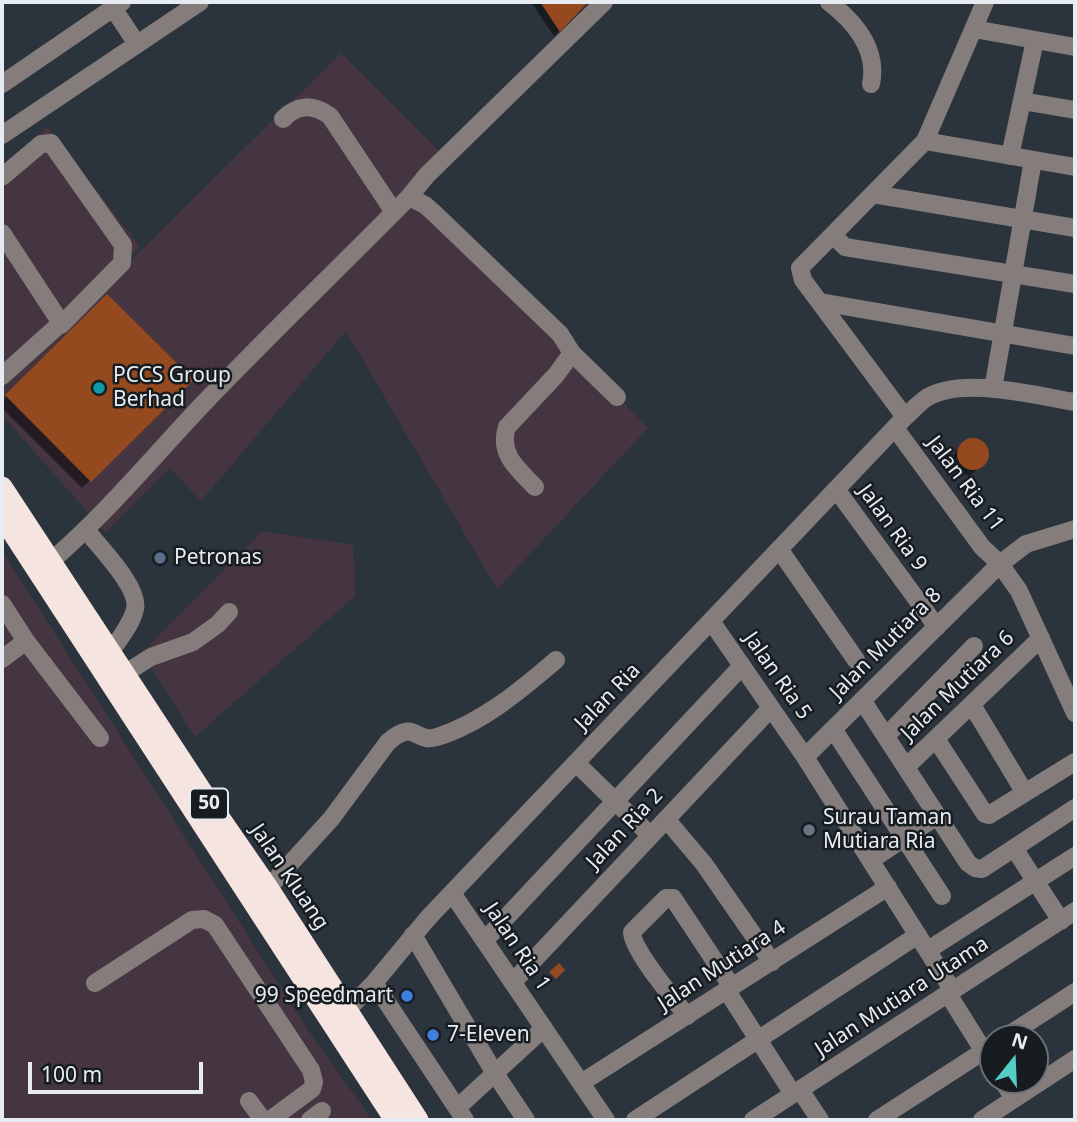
<!DOCTYPE html>
<html>
<head>
<meta charset="utf-8">
<style>
	body { margin:0 }
	#map { position:relative; width:1077px; height:1122px; overflow:hidden; background:#2b343d; font-family:"Noto Sans",sans-serif }
	canvas { display:block }
	.frame { position:absolute; inset:0; border:4px solid #e6ecf2; pointer-events:none }
	.north { position:absolute; left:979px; top:1024px; width:70px; height:70px; box-sizing:border-box; background:#171c20; border:2px solid #6a6f74; border-radius:50%; rotate:18deg; font-size:19px; font-weight:700; line-height:28px; text-align:center; color:#e6ecf2 }
	.north::after { content:''; display:block; margin:auto; width:24px; height:32px; background:#54cdc7; clip-path:polygon(50% 0,100% 100%,50% 72%,0 100%) }
	.scale { position:absolute; left:28px; top:1062px; width:175px; height:32px; box-sizing:border-box; border:4px solid #e6ecf2; border-top:0; padding-left:9px; font-size:21px; line-height:24px; white-space:nowrap; color:#e6ecf2; -webkit-text-stroke:5px #171c20; paint-order:stroke }
</style>
</head>
<body>
<div id="map">
<canvas width="1077" height="1122"></canvas>
<div class="frame"></div>
<div class="north">N</div>
<div class="scale">100 m</div>
</div>
<script>
const context = document.querySelector('canvas').getContext('2d');
context.lineJoin = 'round';
function paint(path, color) { context.fillStyle = color; context.fill(path, 'evenodd'); }
function stroke(path, color, width, dash) { context.strokeStyle = color; context.lineWidth = width; context.lineCap = dash ? 'butt' : 'round'; context.setLineDash(dash || []); context.stroke(path); }
function label(font, color, halo, rows, align = 'center') {
  context.font = font + ' "Noto Sans",sans-serif'; context.lineWidth = 5; context.setLineDash([]); context.textBaseline = 'middle'; context.strokeStyle = halo; context.fillStyle = color; for (const [text, x, y, turn = 0] of rows) {
    context.save(); context.translate(x, y); context.rotate((+turn || 0) * Math.PI / 180); context.textAlign = isNaN(turn) ? turn : align; if (halo) context.strokeText(text, 0, 0); context.fillText(text, 0, 0); context.restore();
  }
}
paint(new Path2D(`
	M341 53 439 151 411 184 648 428 497 589 346 331 201 501 170 468 106 533 2 415V167L48 127 140 247 40 350Z
	M262 531 353 545 355 596 195 737 142 653Z
	M2 551 308 1030 372 1120H2Z`), '#453541');
paint(new Path2D(`
	M531 2H586L554 36Z
	M107 296 191 380 82 488 2 408V401Z
	M976 440 985 446 988 455 984 464 969 476 956 471 952 459 956 451 963 444Z`), '#0007');
paint(new Path2D(`
	M540 2H588L560 32Z
	M107 294 194 380 91 482 5 395Z
	M957 454a16 16 0 1 1 32 0a16 16 0 1 1-32 0Z
	M559 963 565 970 556 979 549 972Z`), '#95491f');
stroke(new Path2D(`
	M829 2C855 22 878 50 871 84
	M113 8 137 44
	M974 29 1075 47
	M2 84 122 2
	M1022 101 1075 110
	M283 119C297 104 313 104 330 116L394 212
	M2 135 200 2
	M925 141 1075 167
	M1010 156 1035 40
	M2 177 41 144 51 143 123 245 122 263 61 325V323L2 376
	M873 194 1075 228
	M409 197 425 205 433 212 560 334 572 353 556 375 507 427C498 454 518 469 535 487
	M2 233 61 323
	M833 235 845 247 1075 284
	M820 302 1075 346
	M572 353 617 397
	M993 389 1033 160
	M905 417 803 280 800 268 925 141 985 2
	M895 428 982 547 1000 564 1019 591 1075 713
	M836 489 937 627
	M87 531C100 548 140 588 135 609 132 624 118 640 110 653
	M779 549 856 660
	M50 562C105 515 152 458 202 405 269 335 340 267 409 197L427 175 604 2
	M2 604 26 641 100 738
	M711 621 805 757 953 991
	M2 659 26 641
	M124 674 151 657 193 642 218 624 229 612
	M862 700 968 863 975 868 982 869 1075 808
	M972 705 1025 793
	M833 729 942 896
	M886 736 974 646
	M936 739 985 814 989 815 1075 762
	M805 757 1000 564 1026 544 1075 529
	M576 763 650 835
	M906 767 1041 638
	M666 819 704 864 772 962
	M1014 848 1061 921
	M871 860 937 816
	M268 888 331 819 388 742C415 718 415 744 437 737 482 723 521 690 556 660
	M452 893 606 1120
	M413 935 494 1072 526 1120
	M485 940 742 666
	M928 950 1075 856
	M513 982 771 708
	M95 983 192 920 204 919 215 925 311 1070 314 1082 312 1089 270 1120
	M374 983 465 1120
	M727 991 793 1094
	M948 994 993 1066
	M347 1010 374 983 428 918 905 417C912 411 918 404 925 399 960 375 1036 396 1075 402
	M687 1016C674 999 632 950 632 932L666 898H673L732 987
	M1004 1038 1075 992
	M1002 1080 1014 1099
	M581 1083 888 887
	M800 1090 820 1120
	M249 1101 263 1120
	M457 1108 544 1028
	M310 1120 322 1111
	M635 1120 918 935
	M753 1120 1075 911
	M877 1120 993 1045
	M982 1120 1075 1059`), '#847d7b', 18);
stroke(new Path2D(`
	M2 487 210 804 268 888 418 1120
	M2 516 395 1120`), '#f5e4df', 21);
for (const [x, y, r, color] of [
	[99,388,7,"#0f9aa8"],
	[160,558,7,"#5c6f8a"],
	[809,830,7,"#6b7280"],
	[407,996,7,"#3f7fe0"],
	[433,1035,7,"#3f7fe0"]
]) { const dot = new Path2D(); dot.arc(x, y, r, 0, 2 * Math.PI); context.fillStyle = color; context.fill(dot); stroke(dot, '#171c20', 2.5); }
for (const [x, y, w] of [
	[209,804,38]
]) { const box = new Path2D(); box.roundRect(x - w / 2, y - 15.5, w, 31, 5); context.fillStyle = '#171c20'; context.fill(box); stroke(box, '#e6ecf2', 2); }
label('bold 19px', '#e6ecf2', null, [
	["50",209,804]
]);
label('21px', '#e6ecf2', '#171c20', [
	["PCCS Group",113,376],
	["Berhad",113,400],
	["Petronas",174,558],
	["Surau Taman",823,818],
	["Mutiara Ria",823,842],
	["99 Speedmart",393,996,"right"],
	["7-Eleven",447,1035]
], 'left');
label('21px', '#e6ecf2', '#171c20', [
	["Jalan Ria 11",965,484,53],
	["Jalan Ria 9",892,528,54],
	["Jalan Mutiara 8",886,644,-45],
	["Jalan Ria 5",777,676,55],
	["Jalan Mutiara 6",958,686,-44],
	["Jalan Ria",608,697,-46],
	["Jalan Ria 2",625,829,-47],
	["Jalan Kluang",289,877,56],
	["Jalan Ria 1",517,947,56],
	["Jalan Mutiara 4",722,966,-33],
	["Jalan Mutiara Utama",902,997,-33]
]);
</script>
</body>
</html>
